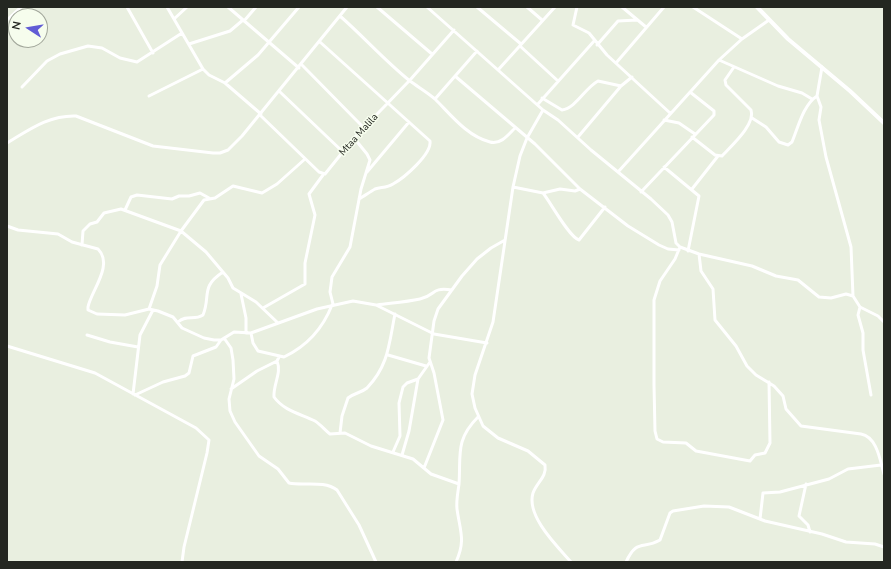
<!DOCTYPE html>
<html>
<head>
<meta charset="utf-8">
<style>
	body { margin:0 }
	#map { position:relative; width:891px; height:569px; overflow:hidden; background:#e9efe0; font-family:"Nunito Sans",sans-serif }
	canvas { display:block }
	.frame { position:absolute; inset:0; border:8px solid #242721; pointer-events:none }
	.north { position:absolute; left:8px; top:8px; width:40px; height:40px; box-sizing:border-box; background:#f6fded; border:1px solid #a2a79b; border-radius:50%; rotate:282deg; font-size:11px; font-weight:700; line-height:16px; text-align:center; color:#242721 }
	.north::after { content:''; display:block; margin:auto; width:14px; height:18px; background:#615cd5; clip-path:polygon(50% 0,100% 100%,50% 72%,0 100%) }
</style>
</head>
<body>
<div id="map">
<canvas width="891" height="569"></canvas>
<div class="frame"></div>
<div class="north">N</div>
</div>
<script>
const context = document.querySelector('canvas').getContext('2d');
context.lineJoin = 'round';
function stroke(path, color, width, dash) { context.strokeStyle = color; context.lineWidth = width; context.lineCap = dash ? 'butt' : 'round'; context.setLineDash(dash || []); context.stroke(path); }
function label(font, color, halo, rows, align = 'center') {
  context.font = font + ' "Nunito Sans",sans-serif'; context.lineWidth = 3; context.setLineDash([]); context.textBaseline = 'middle'; context.strokeStyle = halo; context.fillStyle = color; for (const [text, x, y, turn = 0] of rows) {
    context.save(); context.translate(x, y); context.rotate((+turn || 0) * Math.PI / 180); context.textAlign = isNaN(turn) ? turn : align; if (halo) context.strokeText(text, 0, 0); context.fillText(text, 0, 0); context.restore();
  }
}
stroke(new Path2D(`
	M127 7 153 53
	M167 7 203 69 209 75 225 83 261 114
	M228 7 299 68
	M377 7 432 54
	M427 7 543 110 527 138 520 156 513 187 493 322 475 375 472 394 475 408 483 426 498 438 528 451 545 465C547 477 537 482 533 493 526 516 557 546 571 562
	M477 7 521 44
	M527 7 542 20
	M577 7 573 25 589 33 607 55 670 113
	M622 7 646 27
	M693 7 742 39
	M340 16C364 37 385 61 410 81 418 87 427 92 435 99 451 115 467 136 490 142 501 145 509 134 515 128
	M174 19 187 7
	M7 20 21 7
	M244 21 256 7
	M320 42 430 141C432 154 404 178 393 184 387 188 381 187 375 189 370 192 364 196 359 199
	M189 44 230 31 243 20
	M597 45 618 21 637 20
	M520 46 558 81
	M719 60 778 86 802 93 812 99
	M616 63 664 7
	M302 65 364 128
	M498 70 555 7
	M455 76 535 144 580 189 628 226 659 245 668 249 679 250
	M225 83 258 55 299 7
	M22 87 47 61 60 54 88 46 102 48 120 58 137 62 182 33
	M279 91 343 152
	M149 96 203 69
	M817 96 821 107 819 120 826 157 851 247 853 296
	M542 98 562 110C576 108 585 88 598 81L621 86
	M435 99 477 51
	M538 104 595 40
	M543 110 558 120 591 150 651 199 668 215 672 222 676 243 680 247 699 254 752 266 776 276 798 280 819 297 831 298 846 294 853 296 860 307 878 316 884 322
	M260 115 319 172 325 174 354 138 410 80 454 30
	M752 118 766 127 779 142 788 145 792 142C798 128 803 105 817 96L822 67
	M664 120 679 123 695 134
	M578 137 621 86 632 77
	M692 137 715 155 722 156C731 146 756 124 751 110L726 85 725 80 734 67
	M7 143C29 130 49 115 76 116L153 146 213 153H220L228 150 242 136 347 7
	M664 167 699 196 688 251
	M367 172 409 122
	M618 172 719 60 742 39 769 20
	M513 187 543 193C551 203 569 237 579 240L605 207
	M692 189 718 156
	M641 192 714 115V111L690 92
	M543 193 560 189 575 191 580 189
	M125 210 131 197 137 195 172 199 179 196H189L200 193 209 198
	M7 226 18 230 58 234 72 242 98 249C114 265 91 291 88 307V310L97 314 125 315 149 309 158 311 173 317 182 328 204 338 214 340H221L234 332 251 333 317 309 353 301 376 305 434 334 487 343
	M82 245 83 231 90 224 97 222 104 213 121 209 181 231 206 252 228 278 233 288 256 302 278 323
	M680 247 675 259 660 281 654 300V385L655 431 657 439 663 442 686 443 696 451 750 461 755 455 765 453 770 443 769 382
	M699 254 701 271 713 289 715 320 736 346 747 366 756 375 774 386 783 396 786 409 801 426 861 434C877 437 880 460 884 474
	M241 294 246 318V333
	M333 304 330 292 332 277 350 247 361 189 370 160 367 154 354 138
	M377 305C392 303 406 302 420 299 437 295 430 287 452 290
	M860 307 858 315 863 333V350L871 395
	M263 308 305 284V263L315 215 309 194 323 175
	M149 309 157 286 160 265 181 231 204 200 215 198 233 186 262 193 277 184 305 159
	M178 322C187 314 194 321 203 315 211 296 200 287 223 272
	M251 333 253 343 258 351 284 357C307 346 323 328 332 305
	M87 335 110 342 138 347
	M224 338 231 348 233 360 234 379 229 399 230 411 235 422 259 456 278 469 289 483C304 486 324 480 337 490L359 525 376 562
	M7 346 95 373 196 428 209 440 207 453 184 547 182 562
	M388 355 426 366
	M277 361C282 373 273 384 274 397 284 411 301 414 315 421 320 424 325 430 330 434L345 433 371 446 413 459 431 474 459 484
	M231 389 257 371 277 361 279 357
	M133 394 140 335 153 310
	M135 395 163 382 185 376 189 373 193 356 216 347 221 340
	M340 433 342 416 348 398C354 393 361 393 367 388 389 365 389 343 395 314
	M393 452 400 436 399 403 403 387 407 383 418 379 430 362
	M402 455 409 431 418 379
	M424 468 443 420 434 373 429 358 434 321 438 309 462 276 477 259 491 248 505 240
	M806 484 799 516 808 525 810 532
	M760 519 763 493 780 492 829 479 848 469 881 465
	M456 562C466 540 460 531 457 509 456 501 458 492 459 484 461 455 455 440 478 417
	M626 562C637 538 643 550 660 540L670 513 673 511 704 506 729 507 765 521 822 534 846 542 875 544 884 547`), '#fff', 3);
stroke(new Path2D(`
	M757 7 788 39 850 91 884 123`), '#fff', 4);
label('10px', '#242721', '#f6fded', [
	["Mtaa Malila",359,135,-48]
]);
</script>
</body>
</html>
